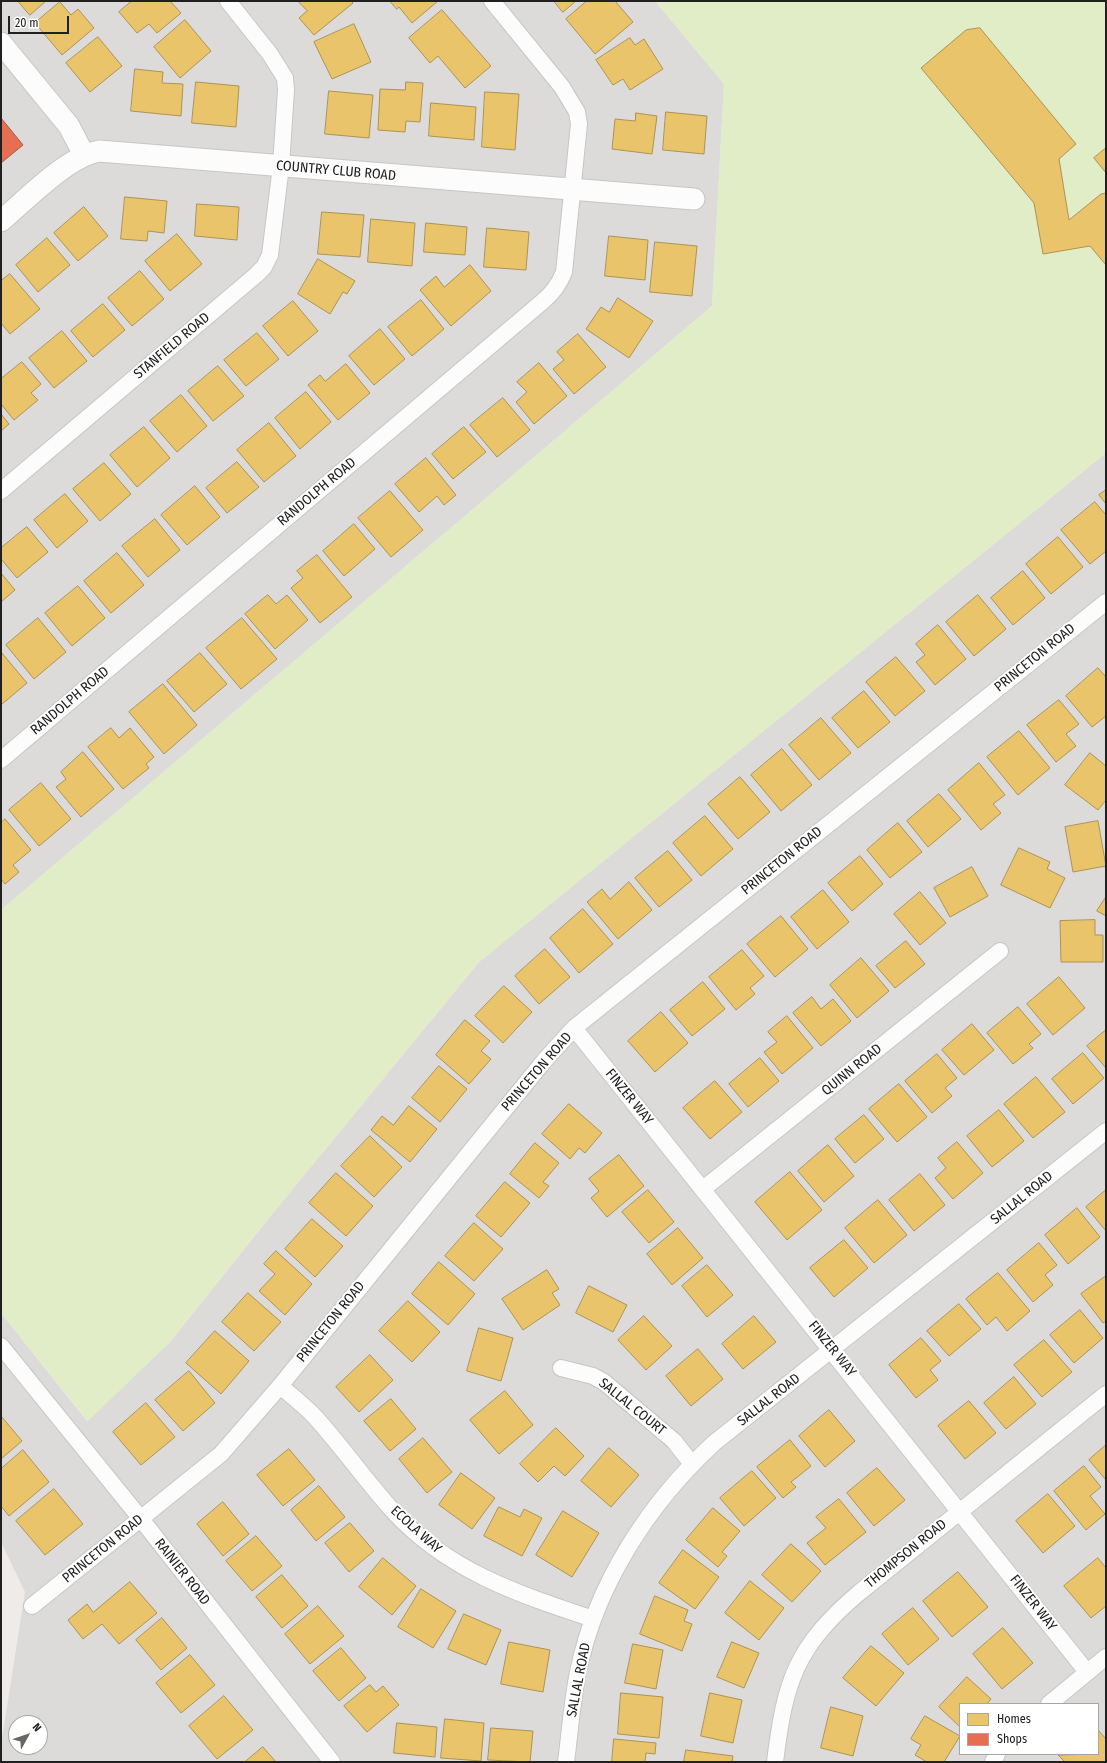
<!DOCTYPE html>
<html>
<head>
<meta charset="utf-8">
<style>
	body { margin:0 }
	#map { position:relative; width:1107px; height:1763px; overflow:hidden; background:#eeebe9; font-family:"Fira Sans Condensed",sans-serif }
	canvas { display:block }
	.frame { position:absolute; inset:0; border:2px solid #202020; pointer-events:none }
	.legend { position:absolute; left:959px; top:1703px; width:140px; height:52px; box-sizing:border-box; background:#fff; border:1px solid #a6a6a6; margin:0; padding:5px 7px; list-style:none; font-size:12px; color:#202020 }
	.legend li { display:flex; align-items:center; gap:8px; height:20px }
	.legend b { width:20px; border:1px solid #a6a6a6 }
	.north { position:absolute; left:8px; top:1715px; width:40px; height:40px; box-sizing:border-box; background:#fff; border:1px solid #a6a6a6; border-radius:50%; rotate:50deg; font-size:11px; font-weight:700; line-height:16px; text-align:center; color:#202020 }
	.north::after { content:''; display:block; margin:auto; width:14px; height:18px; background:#686766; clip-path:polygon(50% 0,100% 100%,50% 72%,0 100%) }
	.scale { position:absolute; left:8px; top:16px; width:61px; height:18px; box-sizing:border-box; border:2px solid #202020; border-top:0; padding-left:5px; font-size:12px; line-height:14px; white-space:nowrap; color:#202020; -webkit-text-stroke:3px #fff; paint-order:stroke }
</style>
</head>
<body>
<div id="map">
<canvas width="1107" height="1763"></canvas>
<div class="frame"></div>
<ul class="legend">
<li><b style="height:11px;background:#e9c46a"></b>Homes</li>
<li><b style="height:11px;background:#e76f51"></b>Shops</li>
</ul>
<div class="north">N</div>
<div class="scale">20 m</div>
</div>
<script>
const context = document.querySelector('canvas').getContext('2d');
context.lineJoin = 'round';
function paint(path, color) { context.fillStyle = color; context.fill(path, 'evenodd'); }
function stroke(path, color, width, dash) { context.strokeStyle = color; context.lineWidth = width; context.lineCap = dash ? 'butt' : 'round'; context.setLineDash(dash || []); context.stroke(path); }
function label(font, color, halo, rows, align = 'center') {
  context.font = font + ' "Fira Sans Condensed",sans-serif'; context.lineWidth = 4; context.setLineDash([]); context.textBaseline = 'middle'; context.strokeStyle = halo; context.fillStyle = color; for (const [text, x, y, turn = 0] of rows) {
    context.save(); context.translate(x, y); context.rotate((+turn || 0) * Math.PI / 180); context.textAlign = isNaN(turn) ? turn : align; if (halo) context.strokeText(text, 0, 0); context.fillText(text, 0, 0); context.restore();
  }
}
paint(new Path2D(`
	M1 1H655L724 84 712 306 1 910Z
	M1106 453V1762H1V1745L25 1592 1 1542V1313L87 1421 170 1342 269 1218 479 962ZM960 1704H1098V1754H960ZM16 1723H40V1747H16Z`), '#dddbda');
paint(new Path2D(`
	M655 1H1106V453L479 962 269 1218 170 1342 88 1421 1 1313V910L712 306 724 84Z`), '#e1edc6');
const homes = new Path2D(`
	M18 1H46L30 15Z
	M132 1H170L181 13 157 33 149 24 137 33 119 12Z
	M298 1H351L353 3 314 35 299 18 307 11Z
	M390 1H438L412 23 399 7 397 9Z
	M554 1H576L563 12Z
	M587 1H615L633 22 595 54 566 19Z
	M60 2 71 15 78 9 94 28 62 55 35 23Z
	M442 10 491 66 465 88 438 56 430 63 409 38Z
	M185 20 211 51 180 78 154 47Z
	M354 24 371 62 332 79 314 42Z
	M980 28 1076 144 1059 159 1069 220 1101 194 1106 193V265L1090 246 1043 254 1034 203 921 68 966 30Z
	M98 37 122 66 90 92 66 63Z
	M630 38 635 45 644 39 663 69 630 90 623 79 613 85 596 60Z
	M135 69 163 72 162 83 183 84 181 116 131 111Z
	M196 82 239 86 236 127 192 123Z
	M406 82 423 83 420 122 406 121 405 132 378 130 380 89 405 90Z
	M329 91 373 95 369 138 325 134Z
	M485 92 519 94 515 150 482 147Z
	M431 103 476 107 474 140 429 136Z
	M666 112 707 116 704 154 663 150Z
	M636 113 657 116 652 154 612 149 615 119 635 121Z
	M1106 148V173L1094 158Z
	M125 197 167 201 164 233 148 231 147 241 121 239Z
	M197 204 239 207 237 240 195 236Z
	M84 207 108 236 78 261 54 233Z
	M322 212 364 215 360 257 318 254Z
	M371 219 415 223 412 266 368 262Z
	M426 223 467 227 465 255 424 252Z
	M487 228 529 232 526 270 484 267Z
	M177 234 202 264 170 291 145 261Z
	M609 236 648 240 645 280 605 276Z
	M47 238 70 265 38 292 16 265Z
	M655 242 697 246 692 296 650 292Z
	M318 259 355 281 347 294 343 292 330 314 298 294Z
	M470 265 491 291 451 326 420 290 436 276 444 287Z
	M140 271 164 299 132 326 108 298Z
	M10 274 40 309 10 334 1 323V281Z
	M618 298 653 321 629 358 586 329 601 307 609 312Z
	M421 300 444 329 412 356 388 327Z
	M293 301 318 331 288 356 263 326Z
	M103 304 125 330 93 357 71 331Z
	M380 329 405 359 374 385 349 356Z
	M62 331 87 361 54 388 29 358Z
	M257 333 279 359 246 386 224 360Z
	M578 334 606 367 574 394 553 369 564 360 557 352Z
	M22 362 41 384 31 393 38 400 14 420 1 404V379Z
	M539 363 567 396 534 424 516 402 527 392 517 382Z
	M346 364 370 393 338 420 308 385 320 375 325 381Z
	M218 366 244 396 213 421 188 391Z
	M306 392 331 422 300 449 275 418Z
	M181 395 207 426 177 452 150 421Z
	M503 398 530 430 497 457 470 425Z
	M1 414 9 424 1 431Z
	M269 423 296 456 264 482 237 450Z
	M144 427 170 458 137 487 110 455Z
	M464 427 486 452 453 479 432 454Z
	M426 458 456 495 444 505 437 496 419 512 395 484Z
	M237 462 259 487 227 513 206 488Z
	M104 463 131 494 100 521 73 489Z
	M195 486 220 517 187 545 161 515Z
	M1106 490V504L1099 495Z
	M390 491 423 530 391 557 358 518Z
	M65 494 88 521 57 548 34 520Z
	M1095 502 1106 515V551L1090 564 1061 530Z
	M155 519 180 550 148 577 122 546Z
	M354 524 375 549 344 576 323 551Z
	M27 527 48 552 17 578 1 559V548Z
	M1058 537 1083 567 1051 594 1026 564Z
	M117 553 144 585 111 613 84 581Z
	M317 555 352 597 320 623 291 588 303 578 297 571Z
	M1023 571 1045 598 1013 625 991 598Z
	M1 573 15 590 1 602Z
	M78 586 105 618 72 646 45 613Z
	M268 595 276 604 287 595 308 620 275 649 245 614Z
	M978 595 1006 629 974 656 946 622Z
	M38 618 66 652 34 679 6 645Z
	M242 618 277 659 241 689 206 648Z
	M938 625 966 659 935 685 916 662 925 655 916 644Z
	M1 652 27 683 1 705Z
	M200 653 227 684 194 712 167 681Z
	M896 657 925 691 895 716 866 682Z
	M1098 668 1106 677V716L1092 727 1066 696Z
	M163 684 197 725 164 754 129 712Z
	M864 691 890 722 858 748 832 718Z
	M1059 700 1079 724 1066 734 1076 746 1056 762 1027 725Z
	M821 718 851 753 819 780 789 745Z
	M111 728 119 738 130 728 154 757 146 764 149 768 123 789 88 747Z
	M1019 731 1050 768 1018 795 987 757Z
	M782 749 812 785 781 811 751 775Z
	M83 752 114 789 81 817 56 787 66 779 61 772Z
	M1090 753 1106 766V800L1098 810 1065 785Z
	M979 763 1005 795 993 804 1001 813 981 830 948 790Z
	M740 777 770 812 738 839 708 804Z
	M41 783 71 819 39 846 9 810Z
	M939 794 961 819 928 847 907 821Z
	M705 816 733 849 701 876 673 843Z
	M5 819 31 850 13 865 19 872 5 884 1 879V823Z
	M1098 821 1106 866 1073 872 1065 827Z
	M898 823 922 852 890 878 867 850Z
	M1019 848 1050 862 1047 869 1065 878 1050 908 1001 885Z
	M668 851 692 880 659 907 635 878Z
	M860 856 883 884 852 911 828 883Z
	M972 867 988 896 950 917 934 888Z
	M629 882 652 910 618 939 587 902 602 889 610 899Z
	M823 890 849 922 817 949 791 917Z
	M920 892 946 923 920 945 894 914Z
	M1106 897V916L1097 911Z
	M583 909 613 944 579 973 550 938Z
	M781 916 808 949 775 977 747 944Z
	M1095 920V935H1103V962H1061L1060 921Z
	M906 941 925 964 895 988 876 966Z
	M545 949 570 977 539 1004 515 976Z
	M742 950 764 976 750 988 755 994 736 1010 709 977Z
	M861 958 889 991 857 1018 830 985Z
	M1059 977 1085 1008 1053 1035 1027 1004Z
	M703 982 725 1009 692 1036 670 1010Z
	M504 986 532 1012 503 1043 475 1016Z
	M812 997 821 1009 833 999 851 1021 821 1046 793 1013Z
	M1018 1007 1041 1034 1029 1044 1033 1048 1013 1064 987 1033Z
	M661 1012 688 1043 655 1072 628 1041Z
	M787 1016 813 1048 782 1074 764 1052 777 1042 768 1032Z
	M465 1020 490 1041 481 1051 491 1059 469 1084 436 1055Z
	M972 1024 994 1050 964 1075 942 1050Z
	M1106 1030V1068L1087 1046Z
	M1083 1053 1104 1078 1073 1104 1052 1079Z
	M937 1054 957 1078 945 1088 952 1096 932 1113 905 1081Z
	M760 1058 779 1081 748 1107 729 1084Z
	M439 1066 467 1089 440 1122 412 1098Z
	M1036 1077 1065 1112 1033 1138 1004 1104Z
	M715 1081 742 1112 710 1139 683 1108Z
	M899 1084 927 1117 897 1142 869 1109Z
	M569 1104 602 1133 585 1153 579 1148 570 1159 542 1134Z
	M409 1106 437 1129 410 1162 371 1130 382 1116 393 1125Z
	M999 1110 1024 1141 992 1167 967 1136Z
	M864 1115 884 1139 855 1163 835 1139Z
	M370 1136 402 1167 374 1197 341 1166Z
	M957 1142 983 1173 953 1199 935 1178 946 1168 938 1158Z
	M535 1143 559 1163 543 1182 549 1186 539 1198 510 1174Z
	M828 1145 854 1176 824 1202 798 1171Z
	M619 1155 644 1186 607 1217 591 1198 599 1191 589 1179Z
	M790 1172 822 1210 787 1240 755 1202Z
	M336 1173 373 1206 346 1236 309 1203Z
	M920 1174 945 1205 914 1231 889 1200Z
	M505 1182 530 1203 501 1237 476 1216Z
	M648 1190 674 1222 649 1243 622 1212Z
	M1106 1190V1231L1086 1207Z
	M878 1200 907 1235 874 1263 845 1228Z
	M1077 1208 1100 1237 1068 1264 1045 1235Z
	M312 1219 343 1246 315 1277 285 1249Z
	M474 1223 503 1249 474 1281 445 1256Z
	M678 1228 703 1258 672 1285 647 1254Z
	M844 1240 868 1268 834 1297 810 1268Z
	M1039 1243 1057 1265 1045 1275 1053 1285 1033 1302 1007 1270Z
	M276 1251 312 1284 285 1315 259 1291 275 1274 264 1264Z
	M439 1262 475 1294 448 1325 412 1294Z
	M707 1265 733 1295 707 1317 682 1286Z
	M547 1270 559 1289 552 1293 560 1305 523 1330 502 1299Z
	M998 1273 1030 1311 1007 1331 996 1317 987 1325 966 1299Z
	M1106 1276V1321L1103 1323 1081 1294Z
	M589 1286 627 1305 613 1332 576 1313Z
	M248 1293 281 1322 254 1351 222 1322Z
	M408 1301 440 1332 412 1362 379 1331Z
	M959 1304 981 1329 949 1356 927 1331Z
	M1080 1310 1103 1338 1074 1363 1050 1335Z
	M644 1316 672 1346 646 1370 618 1340Z
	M754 1316 776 1342 743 1369 722 1344Z
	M479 1328 513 1338 501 1381 467 1371Z
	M215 1331 249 1361 221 1394 186 1363Z
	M921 1338 941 1361 930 1370 938 1380 916 1398 889 1365Z
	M1044 1340 1072 1372 1042 1397 1014 1365Z
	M698 1349 723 1379 691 1406 666 1376Z
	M370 1355 393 1380 359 1412 336 1387Z
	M189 1371 215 1403 183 1431 155 1400Z
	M1014 1377 1036 1404 1006 1429 984 1403Z
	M505 1391 533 1425 499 1454 470 1420Z
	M391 1399 416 1429 390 1451 364 1421Z
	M969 1401 996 1433 965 1459 938 1426Z
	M146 1403 175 1437 141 1465 113 1432Z
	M829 1410 855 1441 825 1467 799 1436Z
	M1 1416 22 1441 1 1459Z
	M556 1428 584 1456 565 1476 554 1466 538 1482 520 1464Z
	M423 1438 452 1472 427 1493 399 1459Z
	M790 1440 811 1466 791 1482 796 1487 783 1498 757 1467Z
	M1106 1445V1480L1089 1460Z
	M609 1448 639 1475 611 1507 581 1481Z
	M289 1449 315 1480 283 1506 257 1475Z
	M23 1450 49 1482 9 1516 1 1506V1469Z
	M1084 1466 1101 1487 1090 1496 1105 1514 1086 1530 1054 1491Z
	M877 1468 905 1500 874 1526 847 1493Z
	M752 1471 776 1498 744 1526 720 1498Z
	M461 1473 495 1498 472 1529 439 1505Z
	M319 1486 345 1517 316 1541 291 1510Z
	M54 1489 83 1524 45 1555 16 1521Z
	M1048 1494 1075 1526 1043 1553 1016 1521Z
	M839 1499 866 1532 825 1565 807 1543 826 1528 816 1517Z
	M223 1502 249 1534 223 1556 197 1524Z
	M499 1507 520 1517 524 1509 542 1518 522 1556 484 1536Z
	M713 1508 740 1531 722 1552 727 1556 718 1567 686 1540Z
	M563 1511 599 1533 572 1577 536 1555Z
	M350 1523 374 1551 349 1572 325 1543Z
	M256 1536 282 1566 252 1591 226 1561Z
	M791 1544 821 1571 792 1602 762 1575Z
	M683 1550 719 1577 695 1609 659 1583Z
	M383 1558 416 1586 392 1615 359 1587Z
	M1098 1558 1106 1568V1606L1091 1618 1064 1586Z
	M958 1572 988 1607 952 1637 923 1601Z
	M282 1575 308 1606 282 1628 256 1597Z
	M750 1581 784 1608 759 1640 725 1613Z
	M130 1582 157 1613 119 1644 102 1624 83 1639 68 1620 87 1604 93 1612Z
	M421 1589 456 1611 433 1648 398 1627Z
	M655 1596 688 1610 684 1621 692 1624 682 1651 640 1634Z
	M318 1606 344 1636 310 1664 285 1634Z
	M913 1608 939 1639 908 1665 882 1634Z
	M464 1614 501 1630 486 1665 448 1649Z
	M162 1618 187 1648 161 1670 136 1640Z
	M1003 1628 1033 1663 1002 1689 973 1654Z
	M509 1642 550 1650 543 1692 501 1684Z
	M732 1642 759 1653 744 1688 717 1677Z
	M633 1644 663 1650 656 1689 625 1683Z
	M871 1646 904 1673 876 1706 843 1678Z
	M341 1648 366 1678 339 1701 313 1671Z
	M190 1655 215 1685 181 1713 156 1683Z
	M967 1677 991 1699 987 1704H960V1727L939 1707Z
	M370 1685 376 1692 383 1686 399 1705 367 1732 344 1706Z
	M621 1693 663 1697 659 1738 618 1734Z
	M710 1693 742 1700 733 1743 701 1736Z
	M224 1696 253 1730 217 1759 189 1726Z
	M831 1707 863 1716 853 1756 821 1748Z
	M925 1716 960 1736 944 1762H927L915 1755 921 1745 911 1739Z
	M445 1719 484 1723 481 1761 441 1758Z
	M397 1723 437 1727 435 1757 394 1753Z
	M491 1728 533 1731 530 1762 488 1760Z
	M1098 1730 1106 1739V1762H1065L1058 1755 1098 1754Z
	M614 1739 656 1743 655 1754 646 1753 645 1762H612Z
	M263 1747 276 1762H245Z
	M686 1750 733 1756 732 1762H684Z`);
paint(homes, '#e9c46a');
stroke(homes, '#ad9354', 1);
const shops = new Path2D(`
	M1 118 23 145 1 163Z`);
paint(shops, '#e76f51');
stroke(shops, '#ab5742', 1);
const minor = new Path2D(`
	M1 491 256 275 264 267 270 255 281 166 286 90 285 78 270 54 228 1
	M1 760 542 302C553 293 559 285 564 272L579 124 577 112 562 87 492 1
	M574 1028 1087 1672
	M703 1189 1000 951
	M1 1346 141 1519 332 1762
	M561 1368 593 1376 604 1382 674 1441 692 1464
	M280 1386C292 1396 305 1406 316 1418 343 1448 366 1481 393 1511 448 1571 518 1594 593 1619
	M32 1606 221 1454 280 1386 544 1061 574 1028 1106 602
	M1049 1704 1106 1657
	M566 1762C570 1732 572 1701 578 1672 596 1584 649 1503 714 1443L1106 1131
	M775 1762C785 1680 796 1646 860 1592L1106 1394
	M993 1762 997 1754`);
const tertiary = new Path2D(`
	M1 43 69 126 84 155
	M1 221C27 199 67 157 99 151L694 199`);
stroke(minor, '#c7c6c5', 18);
stroke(tertiary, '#c7c6c5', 23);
stroke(minor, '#fcfcfc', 16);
stroke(tertiary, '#fcfcfc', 21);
label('14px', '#202020', '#fff', [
	["COUNTRY CLUB ROAD",336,171,5],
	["STANFIELD ROAD",172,346,-40],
	["RANDOLPH ROAD",317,492,-40],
	["PRINCETON ROAD",1035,658,-39],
	["RANDOLPH ROAD",70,701,-40],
	["PRINCETON ROAD",782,861,-39],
	["QUINN ROAD",852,1070,-39],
	["PRINCETON ROAD",537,1072,-49],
	["FINZER WAY",629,1097,51],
	["SALLAL ROAD",1022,1198,-39],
	["PRINCETON ROAD",331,1322,-51],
	["FINZER WAY",832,1349,51],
	["SALLAL ROAD",769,1400,-38],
	["SALLAL COURT",632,1407,39],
	["ECOLA WAY",416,1530,42],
	["PRINCETON ROAD",103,1549,-39],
	["THOMPSON ROAD",906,1554,-39],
	["RAINIER ROAD",182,1572,52],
	["FINZER WAY",1033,1603,52],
	["SALLAL ROAD",579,1680,-79]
]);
</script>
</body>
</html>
